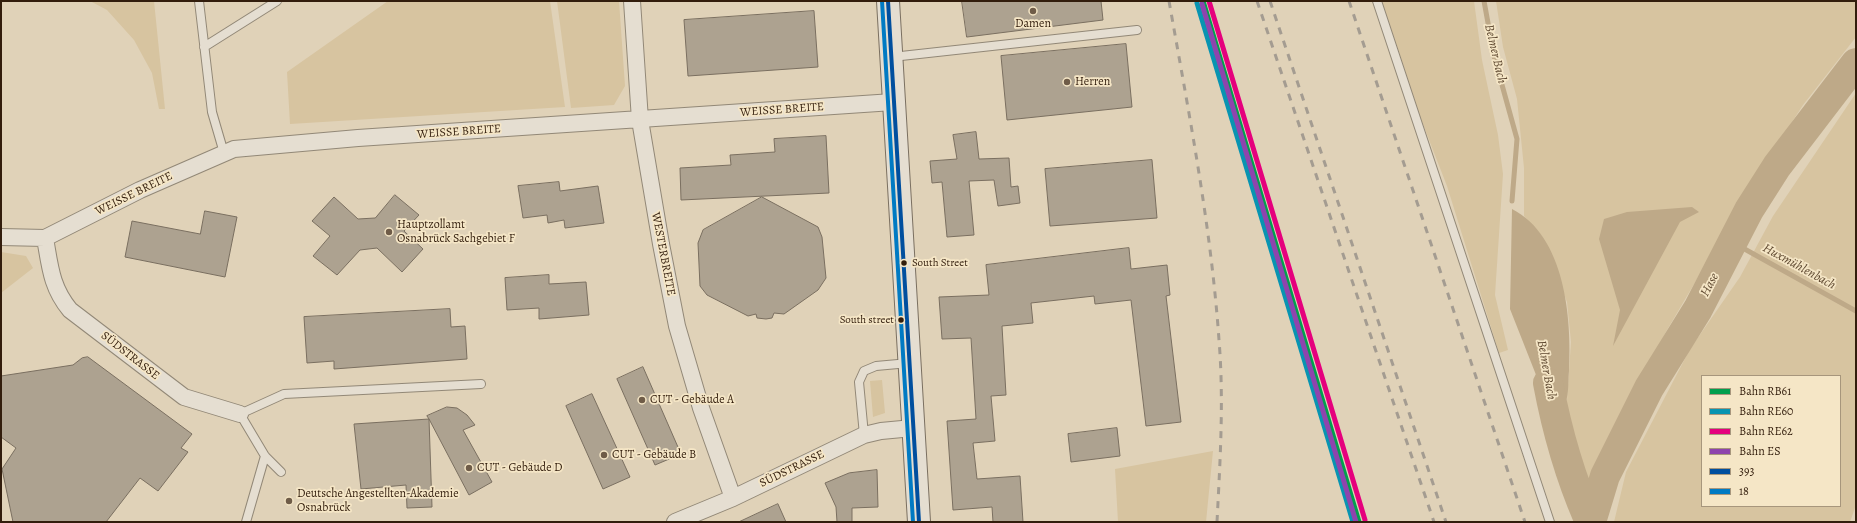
<!DOCTYPE html>
<html>
<head>
<meta charset="utf-8">
<style>
	body { margin:0 }
	#map { position:relative; width:1857px; height:523px; overflow:hidden; background:#e0d2b8; font-family:Alegreya,serif }
	canvas { display:block }
	.frame { position:absolute; inset:0; border:2px solid #321d0c; pointer-events:none }
	.legend { position:absolute; left:1701px; top:375px; width:140px; height:132px; box-sizing:border-box; background:#f5e6c6; border:1px solid #a7967c; margin:0; padding:5px 7px; list-style:none; font-size:12px; color:#321d0c }
	.legend li { display:flex; align-items:center; gap:8px; height:20px }
	.legend b { width:20px; border:1px solid #a7967c }
</style>
</head>
<body>
<div id="map">
<canvas width="1857" height="523"></canvas>
<div class="frame"></div>
<ul class="legend">
<li><b style="height:5px;background:#029f4e"></b>Bahn RB61</li>
<li><b style="height:5px;background:#0894b1"></b>Bahn RE60</li>
<li><b style="height:5px;background:#e5007d"></b>Bahn RE62</li>
<li><b style="height:5px;background:#8e44ad"></b>Bahn ES</li>
<li><b style="height:5px;background:#004f9f"></b>393</li>
<li><b style="height:5px;background:#007ac3"></b>18</li>
</ul>
</div>
<script>
const context = document.querySelector('canvas').getContext('2d');
context.lineJoin = 'round';
function paint(path, color) { context.fillStyle = color; context.fill(path, 'evenodd'); }
function stroke(path, color, width, dash) { context.strokeStyle = color; context.lineWidth = width; context.lineCap = dash ? 'butt' : 'round'; context.setLineDash(dash || []); context.stroke(path); }
function label(font, color, halo, rows, align = 'center') {
  context.font = font + ' Alegreya,serif'; context.lineWidth = 3.5; context.setLineDash([]); context.textBaseline = 'middle'; context.strokeStyle = halo; context.fillStyle = color; for (const [text, x, y, turn = 0] of rows) {
    context.save(); context.translate(x, y); context.rotate((+turn || 0) * Math.PI / 180); context.textAlign = isNaN(turn) ? turn : align; if (halo) context.strokeText(text, 0, 0); context.fillText(text, 0, 0); context.restore();
  }
}
paint(new Path2D(`
	M90 1H154L165 109H159L152 73 134 40 107 10Z
	M388 1H550L565 107 290 124 287 72Z
	M557 1H619L625 86 614 105 571 108Z
	M1375 1H1474L1482 60 1498 135 1503 174 1495 295 1508 350 1499 353 1447 186Z
	M1496 1H1856V37L1803 105 1764 165 1667 330 1603 451 1585 490 1560 414 1567 400 1571 342 1567 302 1541 235 1524 216V168L1517 99 1503 47Z
	M1856 93V505L1850 522H1614L1626 472 1690 349 1740 277 1773 216ZM1702 376H1840V506H1702Z
	M1 252 26 256 33 268 1 293Z
	M882 380 885 413 873 417 870 381Z
	M1213 451 1206 522H1118L1115 469Z`), '#d7c4a0');
paint(new Path2D(`
	M1692 207 1699 212 1680 222 1613 346 1620 310 1599 239 1604 219 1627 212Z
	M1512 209C1565 236 1572 318 1569 371 1568 380 1569 393 1566 401 1564 409 1559 416 1555 423L1510 309Z`), '#bea988');
stroke(new Path2D(`
	M1484 1 1494 56 1517 139 1512 201
	M1732 242 1856 311`), '#bea988', 5);
stroke(new Path2D(`
	M1548 383C1557 431 1570 477 1590 522
	M1591 522 1605 476 1649 388 1698 309 1749 210 1777 166 1856 63`), '#bea988', 30);
const building = new Path2D(`
	M962 1H1101L1103 20 967 37Z
	M814 11 818 67 688 76 684 20Z
	M1126 44 1132 107 1007 120 1001 56Z
	M976 132 979 159 1009 158 1011 187 1018 186 1020 203 998 206 994 180 969 181 974 235 947 237 942 182 932 183 930 161 957 159 953 135Z
	M826 136 829 193 681 200 680 168 731 165 730 155 775 152 774 139Z
	M1152 160 1157 218 1050 226 1045 169Z
	M559 182 560 191 598 186 604 223 565 228 564 220 548 223 547 215 523 218 518 186Z
	M395 195 419 215 404 231 423 249 402 272 377 248 360 250 337 275 313 256 330 236 312 221 334 197 358 219 375 218Z
	M762 197 818 227 822 237 826 278 818 290 784 314 774 313 772 318 766 319 757 318 756 314 748 316 707 295 700 286 698 243 703 230Z
	M205 211 237 217 225 277 125 257 132 221 200 234Z
	M1129 248 1131 269 1167 265 1170 295 1166 296 1181 422 1146 426 1131 300 1095 304 1094 296 1031 303 1033 323 1002 326 1006 395 991 396 995 441 973 443 977 479 1020 476 1023 522H993L992 507 953 510 947 421 976 419 971 338 942 339 939 297 989 295 986 265Z
	M549 275V284L586 282 589 315 539 319V308L507 310 505 278Z
	M450 309 451 327 465 326 467 359 334 369V361L307 363 304 317Z
	M88 357 192 434 181 448 188 452 158 491 140 478 106 522H13L2 469 16 448 1 437V376L73 365 82 358Z
	M643 367 681 454 655 465 617 379Z
	M592 394 630 477 603 489 566 406Z
	M447 407 457 408 467 415 475 425 463 430 492 482 469 495 429 419 432 507 407 508 406 485 361 489 354 424 429 419 427 416Z
	M1117 428 1120 456 1071 462 1068 434Z
	M877 470 878 507 852 508V522H837L836 507 825 483 849 473Z
	M778 504 786 522H739Z`);
paint(building, '#ada290');
stroke(building, '#7a6f60', 1);
const service = new Path2D(`
	M199 1 212 112 224 153
	M1377 1 1550 522
	M204 47 277 1
	M892 57 1137 30
	M864 435 859 382 864 371 876 366 909 363
	M281 472 265 456 240 414 284 394 481 384
	M246 522 265 456`);
const minor = new Path2D(`
	M632 1 640 120 661 244 677 326 701 408 733 498
	M1 237 45 238 140 190 234 149 358 138 893 102
	M45 238C50 266 51 287 70 310L184 397 240 414
	M675 522 733 498 864 435 881 431 913 428`);
const secondary = new Path2D(`
	M888 1 919 522`);
stroke(service, '#928877', 10);
stroke(minor, '#928877', 18);
stroke(secondary, '#7a6f60', 24);
stroke(service, '#e5ded1', 8);
stroke(minor, '#e5ded1', 16);
stroke(secondary, '#e5ded1', 22);
stroke(new Path2D(`
	M1169 1C1189 114 1211 226 1219 340 1224 401 1220 462 1217 522
	M1257 1 1434 522
	M1270 1 1446 522
	M1349 1 1525 522`), '#a49c91', 3, [7, 7]);
stroke(new Path2D(`
	M888 1 919 522`), '#004f9f', 4);
stroke(new Path2D(`
	M882 1 913 522`), '#007ac3', 4);
stroke(new Path2D(`
	M1203 1 1359 522`), '#029f4e', 5);
stroke(new Path2D(`
	M1197 3 1353 522`), '#0894b1', 5);
stroke(new Path2D(`
	M1209 1 1365 520`), '#e5007d', 5);
stroke(new Path2D(`
	M1202 4 1356 522`), '#8e44ad', 5);
for (const [x, y, r, color] of [
	[1033,11,4,"#6f5c48"],
	[1067,82,4,"#6f5c48"],
	[389,232,4,"#6f5c48"],
	[904,263,3.5,"#321d0c"],
	[901,320,3.5,"#321d0c"],
	[642,400,4,"#6f5c48"],
	[604,455,4,"#6f5c48"],
	[469,468,4,"#6f5c48"],
	[289,501,4,"#6f5c48"]
]) { const dot = new Path2D(); dot.arc(x, y, r, 0, 2 * Math.PI); context.fillStyle = color; context.fill(dot); stroke(dot, '#f5e6c6', 1.5); }
label('11px', '#321d0c', '#f5e6c6', [
	["South Street",912,263],
	["South street",894,320,"right"]
], 'left');
label('12px', '#321d0c', '#f5e6c6', [
	["Damen",1033,24,"center"],
	["Herren",1075,82],
	["Hauptzollamt",397,225],
	["Osnabrück Sachgebiet F",397,239],
	["CUT - Gebäude A",650,400],
	["CUT - Gebäude B",612,455],
	["CUT - Gebäude D",477,468],
	["Deutsche Angestellten-Akademie",297,494],
	["Osnabrück",297,508]
], 'left');
label('12px', '#321d0c', '#f5e6c6', [
	["WEISSE BREITE",782,110,-4],
	["WEISSE BREITE",459,132,-4],
	["WEISSE BREITE",134,194,-26],
	["WESTERBREITE",663,254,79],
	["SÜDSTRASSE",130,356,38],
	["SÜDSTRASSE",792,469,-26]
]);
label('italic 13px', '#5e4830', '#f5e6c6', [
	["Belmer Bach",1495,54,77],
	["Huxmühlenbach",1799,267,29],
	["Hase",1710,285,-62],
	["Belmer Bach",1546,370,80]
]);
</script>
</body>
</html>
